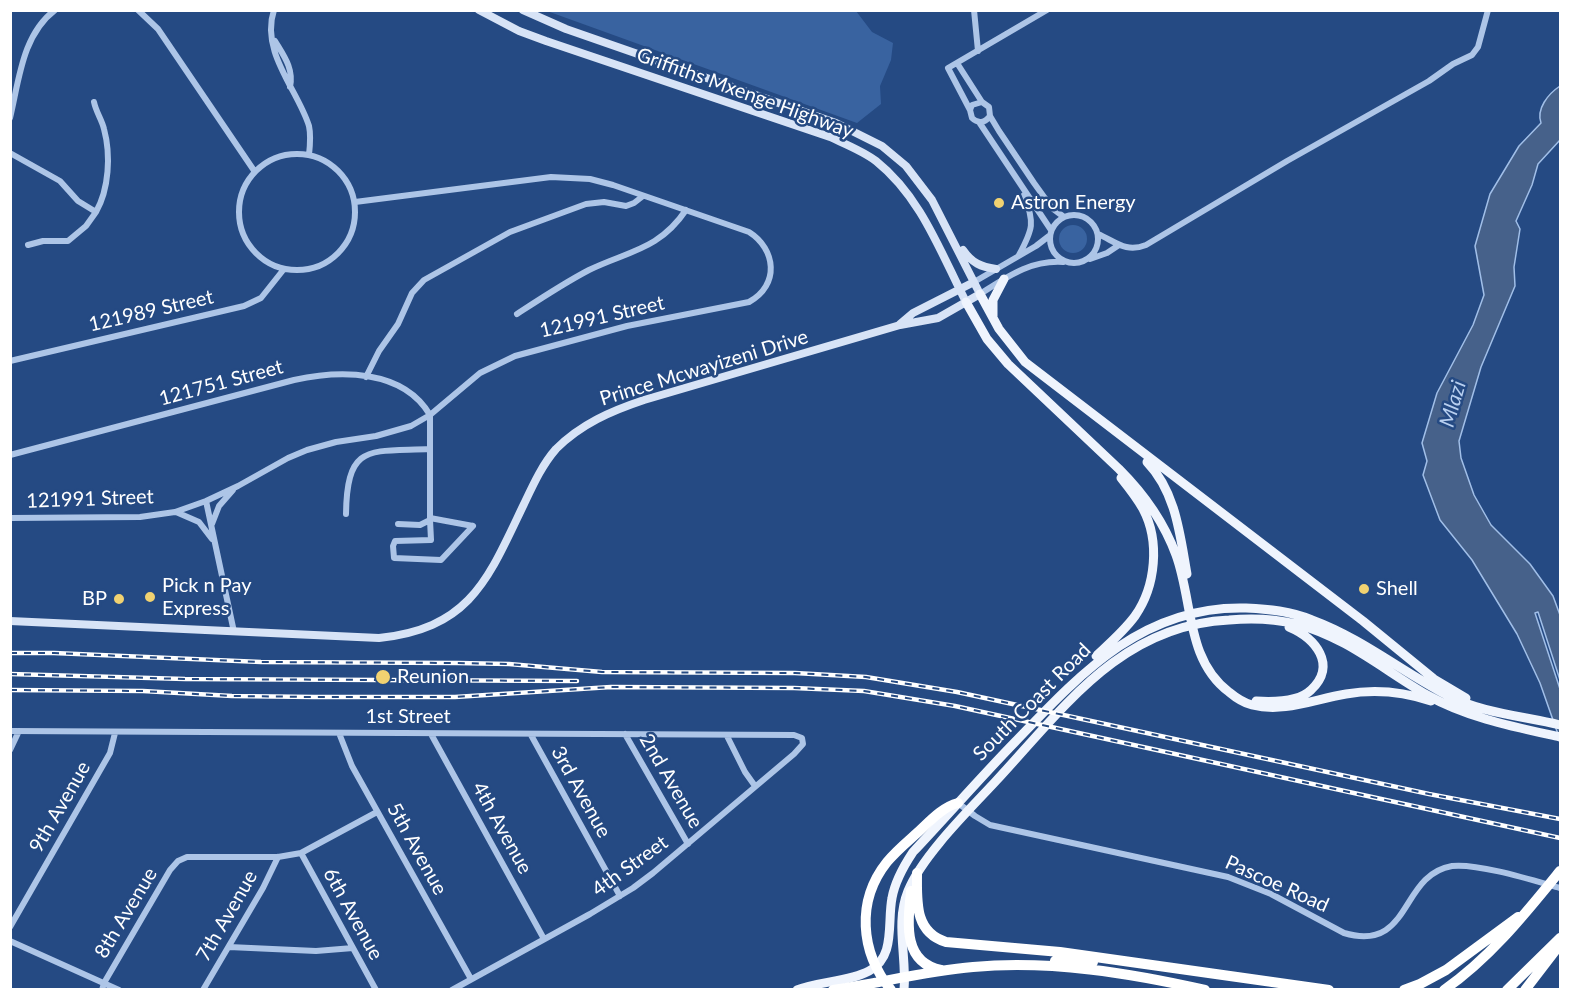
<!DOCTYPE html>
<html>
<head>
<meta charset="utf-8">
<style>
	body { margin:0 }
	#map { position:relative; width:1571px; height:1000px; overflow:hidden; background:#254a83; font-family:Lato,sans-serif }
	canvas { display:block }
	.frame { position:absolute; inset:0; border:12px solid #fff; pointer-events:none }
</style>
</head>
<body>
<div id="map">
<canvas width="1571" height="1000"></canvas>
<div class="frame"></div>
</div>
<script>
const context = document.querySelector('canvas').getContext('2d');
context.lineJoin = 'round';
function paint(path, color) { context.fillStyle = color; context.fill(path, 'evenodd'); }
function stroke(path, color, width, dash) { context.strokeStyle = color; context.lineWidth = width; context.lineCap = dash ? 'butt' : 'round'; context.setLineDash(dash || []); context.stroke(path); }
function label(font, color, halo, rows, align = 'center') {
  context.font = font + ' Lato,sans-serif'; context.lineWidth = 5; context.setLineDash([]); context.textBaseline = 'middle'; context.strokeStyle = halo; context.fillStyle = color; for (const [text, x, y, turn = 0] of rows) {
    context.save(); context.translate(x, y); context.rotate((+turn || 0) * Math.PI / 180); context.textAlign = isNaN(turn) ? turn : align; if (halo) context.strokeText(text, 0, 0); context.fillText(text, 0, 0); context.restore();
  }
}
paint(new Path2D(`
	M547 11H856L872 32 893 43 891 60 880 86 881 104 857 123Z
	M1059 239a14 14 0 1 1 28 0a14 14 0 1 1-28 0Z`), '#3963a0');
const water = new Path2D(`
	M1560 86V140L1538 164 1532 185 1516 221 1520 229 1514 267 1515 286 1481 367 1459 441 1461 458 1474 495 1491 525 1530 564 1553 596 1560 615V680L1538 612 1535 613 1560 689V740L1540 683 1517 634 1472 560 1440 520 1423 475 1427 461 1422 443 1437 393 1473 325 1484 295 1475 246 1490 194 1519 146 1541 123C1536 109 1548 94 1560 86Z`);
paint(water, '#46618a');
stroke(water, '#a1bfe8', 1.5);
stroke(new Path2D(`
	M138 10 158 29 255 172
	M274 10C260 52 298 90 309 126 311 135 310 146 309 155
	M974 10 978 51
	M275 41C284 56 294 69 290 87
	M957 63 982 102 989 107 990 116 999 131 1034 183 1052 208 1064 217
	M94 102C96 112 102 120 104 129 111 155 109 189 96 212
	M982 102 972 105 970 110 972 118C978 124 985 123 990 116
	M970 110 948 68 1047 10
	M10 118C19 81 22 35 55 10
	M979 122 1051 230
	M10 153 60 181 78 201 96 212 86 226 68 241H43L28 245
	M239 212a58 58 0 1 1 116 0a58 58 0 1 1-116 0Z
	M1050 239a24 24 0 1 1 48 0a24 24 0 1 1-48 0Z
	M1098 234C1116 242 1126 253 1146 245L1287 161 1429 81 1453 64 1472 55 1478 47 1488 10
	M1019 255C1033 229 1035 223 1024 195
	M1090 259 1107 253 1119 245
	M974 282 1036 246 1049 236
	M980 294C1007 277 1030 260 1063 262
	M517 314C540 299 564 283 589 270 628 251 659 250 686 210
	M10 361 244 306 261 298 284 269
	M366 377 379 351 398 324 412 293 424 280 510 232 586 204 604 202 626 206 634 203 643 196
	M10 455 294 380C340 370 403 369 430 415V520L420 525 398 524
	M206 501 234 632
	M176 512 199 522 212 539
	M346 514C347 442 370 452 430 449
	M10 518 140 517 175 512 206 501 238 486 288 458 307 450 336 442 376 436 411 426 430 415 480 373 515 356 627 326 749 302C780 285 776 249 749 232L613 185 590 179 551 177 355 202
	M430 518 473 526
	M430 520 431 540 395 541 393 546 394 558 441 560 473 526
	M212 524 219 506 233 490
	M10 731 794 735 802 738 803 744 794 754 653 873 633 888 590 914 452 990
	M339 733 352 766 471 979
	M431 734 544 939
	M625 734 688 844
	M531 735 620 896
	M727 736 745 772 755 786
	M10 750 19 731
	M958 803 975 816 990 825 1228 877 1271 894 1344 933C1412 953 1399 875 1452 866 1478 863 1535 881 1560 888
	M301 853 376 990
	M10 927 110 753 115 733
	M10 941 119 990
	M229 947 316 951 353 948
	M102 990 104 983 170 870 178 861 187 857H278L301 853 377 812
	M203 990 263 888 278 857`), '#adc5e7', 6);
stroke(new Path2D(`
	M479 10 519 31 546 41 830 137C845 144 863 151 876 161 921 197 940 251 966 302
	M963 250C972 263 981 267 996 269
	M900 324 913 313 974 282
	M10 621 379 638C471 628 488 579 524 504 533 485 542 465 556 449 581 424 611 411 644 400L900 325 938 318 980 294 932 200 906 166 882 146 836 123 566 29 523 10`), '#d7e3f6', 8);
stroke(new Path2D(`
	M980 294 999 329 1025 362 1363 621 1434 679 1466 698
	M966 302 987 339 1008 364 1119 469C1144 494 1164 522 1176 555 1193 601 1186 660 1229 692 1235 697 1244 703 1252 705 1285 713 1314 699 1346 694 1375 689 1404 692 1431 701
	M993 316V300L1004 279
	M1147 462C1176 492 1180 535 1187 574
	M1096 656C1110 643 1124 631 1135 616 1156 586 1160 541 1143 509 1137 498 1129 488 1121 478
	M1256 701C1273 702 1299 702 1311 690 1338 665 1315 638 1289 627
	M797 990C820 981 848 982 869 971 896 957 887 923 892 898 895 881 903 867 913 852 947 816 980 778 1015 742 1080 674 1143 605 1246 608 1268 609 1291 611 1312 620 1361 638 1401 671 1447 695 1481 713 1523 716 1560 725
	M904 990C907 957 895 923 908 891 922 856 969 810 995 782 1063 709 1120 625 1229 620 1251 618 1275 619 1296 624 1345 636 1385 671 1427 695 1468 718 1515 727 1560 737`), '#eff4fd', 9);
stroke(new Path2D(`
	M917 873C917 901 914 932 946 942L1060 952 1329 990
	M911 891C908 922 902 962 941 970
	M1055 961 1093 962
	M833 990C880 983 926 971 973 967 1050 960 1130 973 1205 990
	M891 990C860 952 856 901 887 862 896 851 907 842 917 833 929 822 942 807 958 803
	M1404 990 1420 984 1446 970 1518 917
	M1444 990C1490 958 1525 914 1560 871
	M1507 990 1560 938
	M1525 990 1558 947`), '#fff', 10);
const rail = new Path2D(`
	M10 653H54L261 662 458 663 509 664 602 672 795 673 866 677 957 692 1429 794 1560 819
	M10 674 185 679 577 681
	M10 690 143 691 232 696 314 697H455L611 687 794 688 864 691 955 706 1560 838`);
stroke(rail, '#fff', 4.5);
stroke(rail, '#254a83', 2, [7]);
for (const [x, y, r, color] of [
	[999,203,6,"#f1d271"],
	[1364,589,6,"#f1d271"],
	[150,597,6,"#f1d271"],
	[119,599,6,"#f1d271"],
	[383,677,8,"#f1d271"]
]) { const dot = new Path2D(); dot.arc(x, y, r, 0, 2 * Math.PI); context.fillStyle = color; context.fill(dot); stroke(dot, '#254a83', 2); }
label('20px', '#fff', '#254a83', [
	["Griffiths Mxenge Highway",745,93,20],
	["121989 Street",151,311,-13],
	["121991 Street",602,317,-13],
	["Prince Mcwayizeni Drive",704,368,-17],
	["121751 Street",221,383,-15],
	["121991 Street",90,499,-2],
	["South Coast Road",1032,702,-45],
	["1st Street",408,717],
	["2nd Avenue",671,781,60],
	["3rd Avenue",581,792,61],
	["9th Avenue",60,807,-60],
	["4th Avenue",502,828,61],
	["5th Avenue",417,849,61],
	["4th Street",630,866,-36],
	["Pascoe Road",1277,884,24],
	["8th Avenue",126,913,-59],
	["6th Avenue",353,914,61],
	["7th Avenue",227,916,-60]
]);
label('20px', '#fff', '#254a83', [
	["Astron Energy",1011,203],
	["Pick n Pay",162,586],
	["Express",162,609],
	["Shell",1376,589],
	["BP",107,599,"right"],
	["Reunion",397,677]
], 'left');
label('italic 21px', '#b8cfef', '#254a83', [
	["Mlazi",1453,404,-74]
]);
</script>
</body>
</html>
